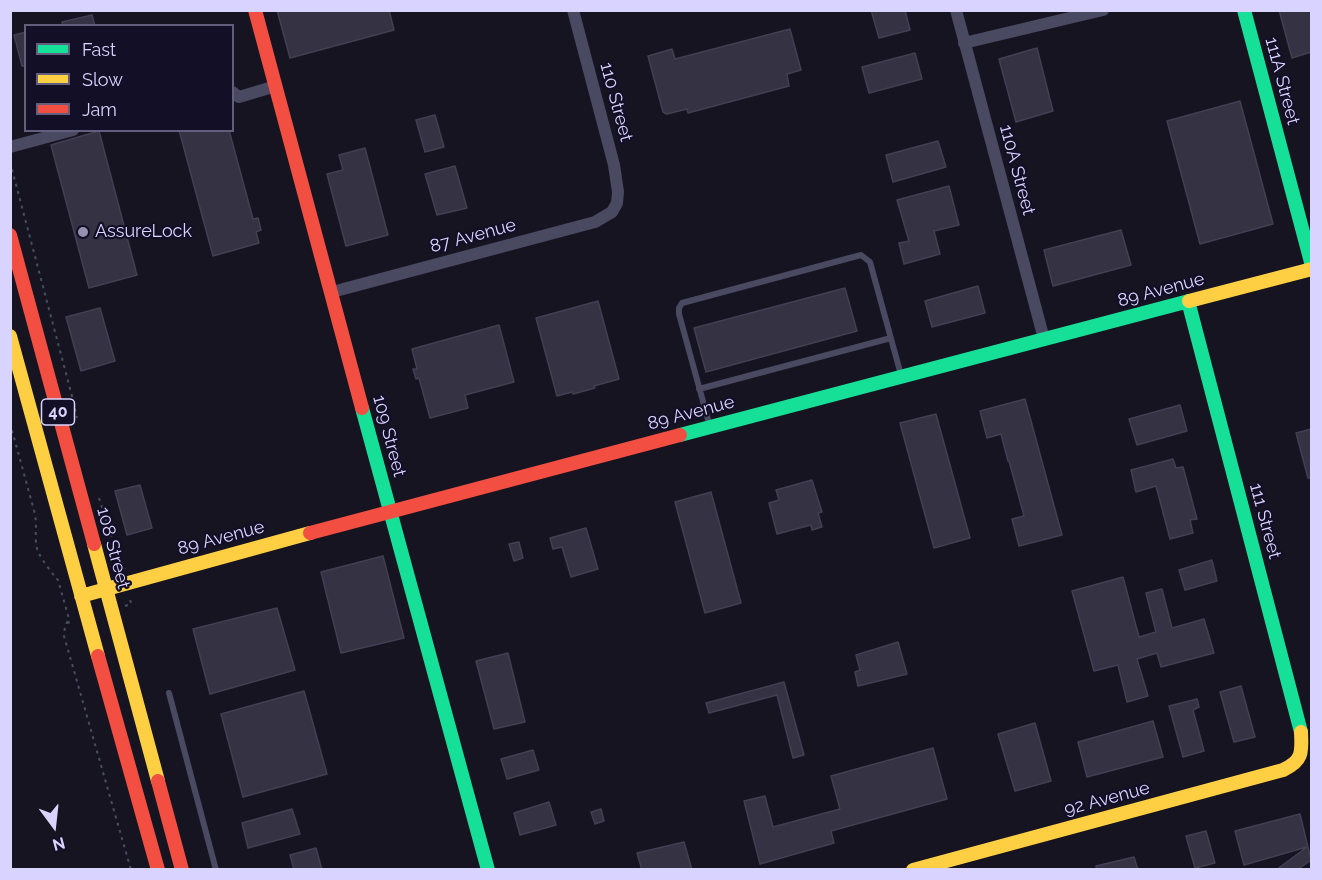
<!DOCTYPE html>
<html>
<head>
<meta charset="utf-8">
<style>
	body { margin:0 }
	#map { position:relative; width:1322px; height:880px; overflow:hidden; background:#161421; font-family:Raleway,sans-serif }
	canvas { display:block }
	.frame { position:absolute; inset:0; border:12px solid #d9d4ff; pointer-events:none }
	.legend { position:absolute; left:24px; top:24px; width:210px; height:108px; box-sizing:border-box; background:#130f26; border:2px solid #625e7d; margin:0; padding:8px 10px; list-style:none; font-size:18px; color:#d9d4ff }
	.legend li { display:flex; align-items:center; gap:12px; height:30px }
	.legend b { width:30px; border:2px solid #625e7d }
	.north { position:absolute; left:24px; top:796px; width:60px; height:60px; -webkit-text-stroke:4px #130f26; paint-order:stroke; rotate:165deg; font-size:16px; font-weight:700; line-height:24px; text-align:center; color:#d9d4ff }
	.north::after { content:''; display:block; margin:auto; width:21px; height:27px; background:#d9d4ff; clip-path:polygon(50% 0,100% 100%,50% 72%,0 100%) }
</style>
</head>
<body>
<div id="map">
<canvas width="1322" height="880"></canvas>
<div class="frame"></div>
<ul class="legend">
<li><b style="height:8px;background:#16e098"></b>Fast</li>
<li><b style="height:8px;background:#ffcf43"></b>Slow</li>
<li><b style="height:8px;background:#f24e42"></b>Jam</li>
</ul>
<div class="north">N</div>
</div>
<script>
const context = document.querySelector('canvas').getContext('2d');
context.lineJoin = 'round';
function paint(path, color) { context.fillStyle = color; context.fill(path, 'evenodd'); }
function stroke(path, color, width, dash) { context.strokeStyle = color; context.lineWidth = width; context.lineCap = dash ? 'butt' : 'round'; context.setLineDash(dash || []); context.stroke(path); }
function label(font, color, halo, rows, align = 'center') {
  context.font = font + ' Raleway,sans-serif'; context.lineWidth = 4.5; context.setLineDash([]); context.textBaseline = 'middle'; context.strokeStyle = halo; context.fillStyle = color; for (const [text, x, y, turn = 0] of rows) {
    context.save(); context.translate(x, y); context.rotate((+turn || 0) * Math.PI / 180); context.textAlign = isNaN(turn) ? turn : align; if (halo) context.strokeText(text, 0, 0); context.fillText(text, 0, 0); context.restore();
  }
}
const building = new Path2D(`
	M277 10H389L394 30 290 58Z
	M871 10H905L910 30 879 38Z
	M1279 10H1311V52L1292 58Z
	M92 15 95 26H63L62 22Z
	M790 29 801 70 787 74 789 86 688 113 687 109 667 114 663 112 648 56 672 49 675 59Z
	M26 32V66H22L14 35Z
	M1037 48 1053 111 1016 122 999 59Z
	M915 53 922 79 869 93 862 67Z
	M1240 101 1273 224 1200 244 1167 121Z
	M435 115 444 147 425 152 416 120Z
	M179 130H229L253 219 258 218 261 230 256 232 259 243 213 256Z
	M99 131 137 275 89 288 51 145Z
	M938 141 946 167 893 182 886 155Z
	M365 148 388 235 346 246 327 174 343 170 339 155Z
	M455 166 467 208 437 215 425 174Z
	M949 186 959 225 934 231 940 254 904 264 899 243 909 241 897 200Z
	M1121 230 1131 265 1053 286 1044 250Z
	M978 286 985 313 932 327 925 301Z
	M845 288 857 331 706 372 694 328Z
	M598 301 619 379 594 386 595 388 573 394 572 392 557 396 536 318Z
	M100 308 115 361 81 371 66 317Z
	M499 325 514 382 465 395 468 408 430 418 419 378 416 379 413 369H417L412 349Z
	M1025 399 1062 535 1019 546 1012 519 1024 516 1009 461H1008L1001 434 987 438 980 411Z
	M1180 405 1187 431 1137 445 1129 419Z
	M936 414 970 538 934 548 900 423Z
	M1311 429V478H1308L1296 433Z
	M1173 459 1176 468 1183 467 1197 519 1190 520 1193 533 1170 539 1156 486 1136 492 1131 470Z
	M812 480 822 512 818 513 822 527 812 530 811 525 777 534 769 503 779 500 776 490Z
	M140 485 152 528 127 535 115 491Z
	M711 492 741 603 705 613 675 502Z
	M586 528 598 569 571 577 562 547 553 549 550 538Z
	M519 542 523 558 514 561 509 544Z
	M383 556 404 638 341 653 321 572Z
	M1212 560 1217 581 1185 590 1179 570Z
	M1123 577 1139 637 1156 632 1146 593 1162 589 1172 628 1204 619 1214 653 1161 667 1157 653 1137 659 1148 696 1127 702 1118 665 1094 671 1072 591Z
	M277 608 295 670 210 694 193 629Z
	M898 642 907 674 858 686 855 672 860 670 856 655Z
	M508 653 525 722 494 729 476 661Z
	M784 682 804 755 793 758 777 695 709 713 706 703Z
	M1241 686 1255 737 1234 742 1220 692Z
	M304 691 327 774 243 797 221 714Z
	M1197 699 1199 707 1193 710 1204 751 1183 757 1169 706Z
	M1153 721 1163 757 1087 777 1078 742Z
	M1035 723 1051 781 1015 791 998 734Z
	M933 748 947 799 831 831 834 843 760 864 744 801 765 796 773 827 840 809 831 776Z
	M533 750 539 770 507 779 501 759Z
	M549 802 556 825 520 835 514 813Z
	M292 809 300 834 248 848 242 823Z
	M601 809 604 821 595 824 591 812Z
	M1300 814 1311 860 1297 870H1276L1307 847 1244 865 1235 831Z
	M1206 831 1215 863 1195 868 1186 836Z
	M684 842 692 870H642L637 853Z
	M316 848 322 870H294L290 855Z
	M1134 857 1138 870H1097L1096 866Z`);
paint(building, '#343243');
stroke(building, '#433f54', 1.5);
stroke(new Path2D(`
	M10 162 72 396 77 418
	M10 423 35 514C37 526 35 533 36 543 36 554 49 568 55 577L58 580 69 619 65 626 64 636 131 870
	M99 498 115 548 125 569
	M125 606 131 604 130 598
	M67 623 74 621`), '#44505f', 2, [3, 4.5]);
stroke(new Path2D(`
	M699 389 891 338
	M710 427 679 314V308L682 303 861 255 870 262 901 375
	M169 693 216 870`), '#4a4962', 6);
stroke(new Path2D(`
	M956 10 1044 339
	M964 43 1103 10
	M232 92 239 97 276 86
	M10 147 73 130
	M332 292 595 222 612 212 617 203 618 192 614 165 573 10`), '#4a4962', 12);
stroke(new Path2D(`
	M1244 10 1312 266
	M1188 301 1301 732
	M362 408 488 870
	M680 435 1189 301`), '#16e098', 14);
stroke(new Path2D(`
	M1189 301 1312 269
	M10 336 98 656
	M94 544 158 781
	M81 596 310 533
	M913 870 1283 770C1303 761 1302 752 1301 732`), '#ffcf43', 14);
stroke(new Path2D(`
	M255 10 362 408
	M10 235 94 544
	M310 533 680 435
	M98 656 158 870
	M158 781 182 870`), '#f24e42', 14);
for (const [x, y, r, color] of [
	[83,232,6,"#9591b1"]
]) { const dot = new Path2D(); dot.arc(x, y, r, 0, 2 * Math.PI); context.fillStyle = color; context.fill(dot); stroke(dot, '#130f26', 2); }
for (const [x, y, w] of [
	[58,412,33]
]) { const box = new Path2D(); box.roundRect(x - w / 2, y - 13, w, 26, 4.5); context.fillStyle = '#130f26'; context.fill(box); stroke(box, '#d9d4ff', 1.5); }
label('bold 16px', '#d9d4ff', null, [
	["40",58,412]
]);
label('18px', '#d9d4ff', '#130f26', [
	["111A Street",1282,81,75],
	["110 Street",616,102,75],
	["110A Street",1017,170,75],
	["87 Avenue",473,236,-15],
	["89 Avenue",1161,290,-15],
	["89 Avenue",691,413,-15],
	["109 Street",389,436,75],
	["111 Street",1265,521,75],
	["89 Avenue",221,538,-15],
	["108 Street",113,548,75],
	["92 Avenue",1107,799,-15]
]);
label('18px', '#d9d4ff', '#130f26', [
	["AssureLock",95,232]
], 'left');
</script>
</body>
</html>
